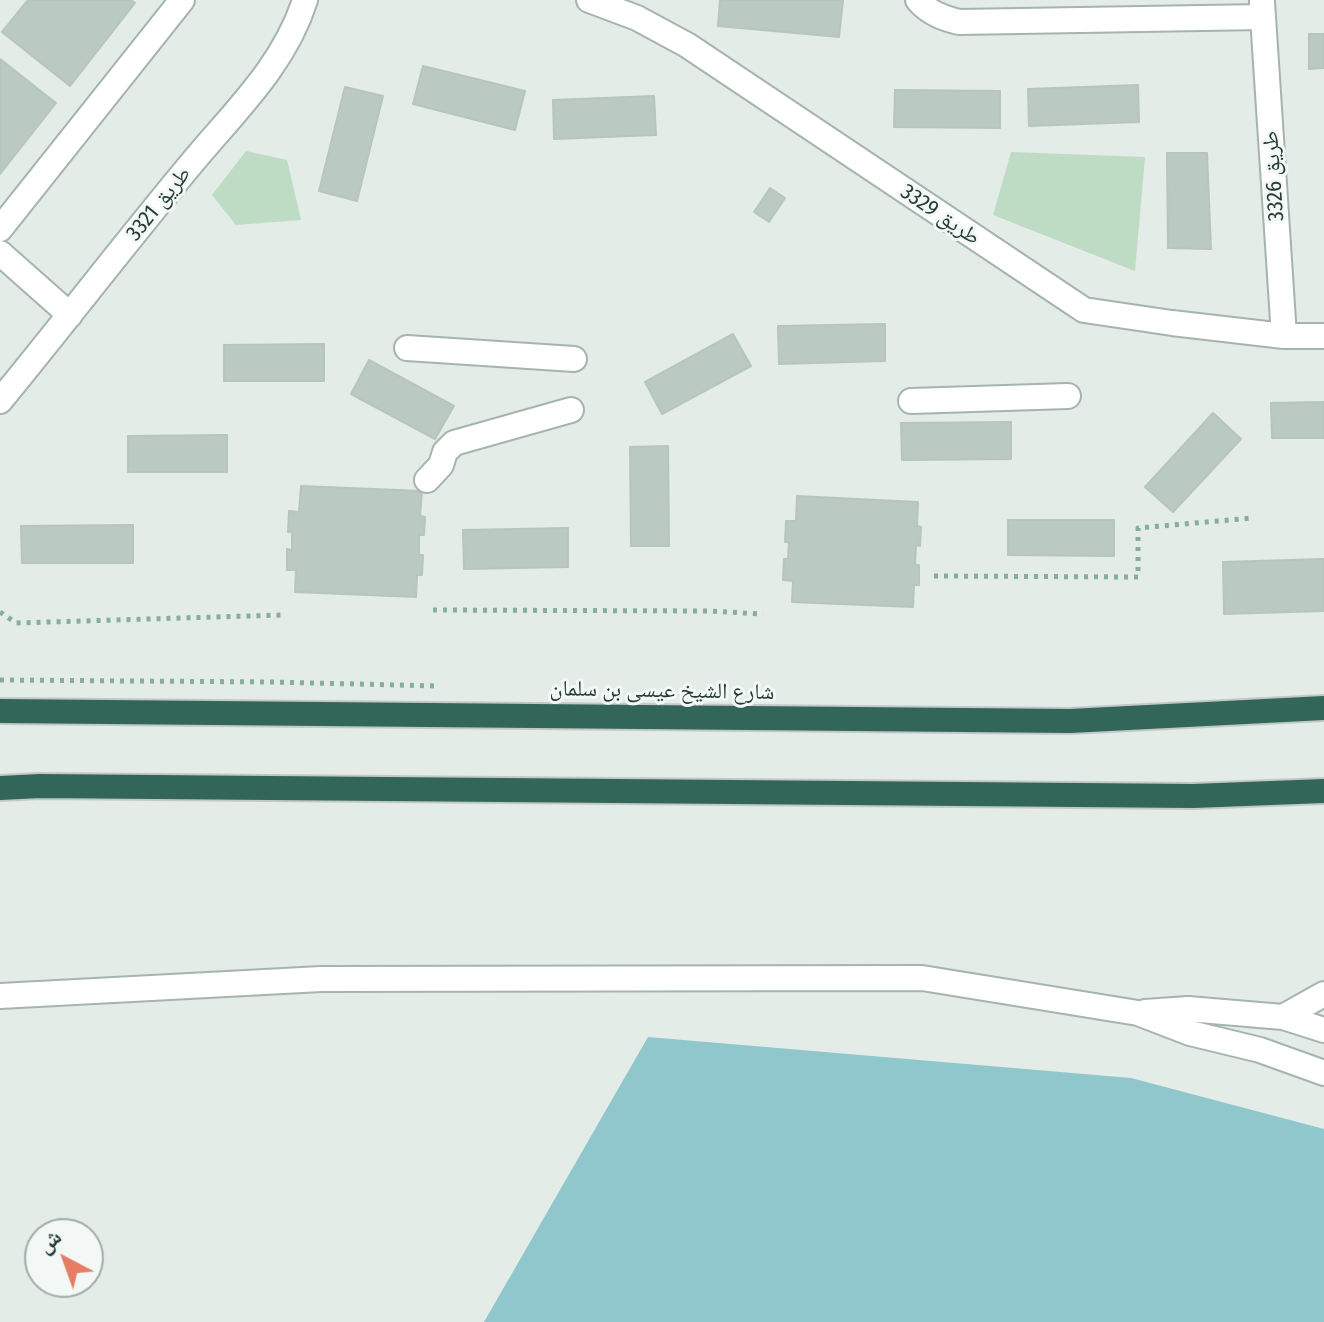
<!DOCTYPE html>
<html>
<head>
<meta charset="utf-8">
<style>
	body { margin:0 }
	#map { position:relative; width:1324px; height:1322px; overflow:hidden; background:#e3ece7; font-family:"Fira Sans Condensed","Noto Naskh Arabic",sans-serif }
	canvas { display:block }
	.north { position:absolute; left:24px; top:1218px; width:80px; height:80px; box-sizing:border-box; background:#f3f8f6; border:2px solid #a0ada8; border-radius:50%; rotate:319deg; font-size:22px; font-weight:700; line-height:32px; text-align:center; color:#243c34 }
	.north::after { content:''; display:block; margin:auto; width:28px; height:36px; background:#e87d65; clip-path:polygon(50% 0,100% 100%,50% 72%,0 100%) }
</style>
</head>
<body>
<div id="map">
<canvas width="1324" height="1322"></canvas>
<div class="north">ش</div>
</div>
<script>
const context = document.querySelector('canvas').getContext('2d');
context.lineJoin = 'round';
function paint(path, color) { context.fillStyle = color; context.fill(path, 'evenodd'); }
function stroke(path, color, width, dash) { context.strokeStyle = color; context.lineWidth = width; context.lineCap = dash ? 'butt' : 'round'; context.setLineDash(dash || []); context.stroke(path); }
function label(font, color, halo, rows, align = 'center') {
  context.font = font + ' "Fira Sans Condensed","Noto Naskh Arabic",sans-serif'; context.lineWidth = 6; context.setLineDash([]); context.textBaseline = 'middle'; context.strokeStyle = halo; context.fillStyle = color; for (const [text, x, y, turn = 0] of rows) {
    context.save(); context.translate(x, y); context.rotate((+turn || 0) * Math.PI / 180); context.textAlign = isNaN(turn) ? turn : align; if (halo) context.strokeText(text, 0, 0); context.fillText(text, 0, 0); context.restore();
  }
}
paint(new Path2D(`
	M246 151 287 160 301 220 236 225 212 195Z
	M1011 152 1145 157 1135 271 993 215Z`), '#bedbc4');
paint(new Path2D(`
	M648 1037 1131 1078 1324 1129V1322H484Z`), '#8fc7cd');
const building = new Path2D(`
	M28 0H131L135 3 70 86 2 32Z
	M720 0H843L839 37 718 26Z
	M1309 34H1324V68L1309 69Z
	M0 59 56 103 0 174Z
	M423 66 525 91 515 130 413 104Z
	M1138 85 1139 122 1029 126 1028 89Z
	M345 87 383 96 357 201 319 191Z
	M895 90 1000 91V128L894 127Z
	M654 96 656 135 554 139 553 100Z
	M1167 153H1207L1211 249 1168 248Z
	M770 188 785 198 769 222 754 212Z
	M885 324V361L779 364 778 326Z
	M733 334 751 366 662 414 645 382Z
	M324 344V381H224V345Z
	M369 360 454 406 435 439 351 394Z
	M1324 402V438H1272L1271 403Z
	M1213 413 1241 439 1173 512 1145 487Z
	M1011 422V459L902 460 901 423Z
	M227 435V472H128V436Z
	M668 446 669 546H631L630 447Z
	M301 486 422 491 420 516 425 517 424 535H419V555H423L422 575H417L416 597 295 592 296 570H287V549L292 550V532H288L289 511 299 512Z
	M797 496 918 502 917 526 921 527 920 546 916 545 915 565H919V585H914L913 607 792 602 793 581 783 580 784 559H788L789 542H785L786 521H796Z
	M1008 520H1114V556L1008 555Z
	M133 525V563H22L21 526Z
	M568 528V567L464 569 463 530Z
	M1324 559V611L1224 614 1223 562Z`);
paint(building, '#bbc9c3');
stroke(building, '#b6c5be', 2);
const minor = new Path2D(`
	M589 0 637 18 687 45 1084 310 1172 323 1284 336H1324
	M918 0C929 13 943 18 959 22L1263 17
	M1262 2 1284 336
	M0 229 182 0
	M0 253 70 315
	M407 348 574 359
	M0 401C64 323 126 242 191 164 234 112 284 66 305 0
	M911 401 1068 396
	M427 480 441 465 445 452 454 443 571 410
	M0 996 321 979 922 978 1138 1013 1190 1033 1260 1050 1324 1073
	M1145 1012 1188 1009 1283 1017 1324 1030
	M1283 1017 1324 994`);
const highway = new Path2D(`
	M0 711 1070 721 1324 708
	M0 788 40 786 1193 796 1324 791`);
stroke(minor, '#a6b4ae', 28);
stroke(highway, '#c2c8c6', 28);
stroke(new Path2D(`
	M934 576 1138 577V528L1252 518
	M433 610 708 611 763 614
	M0 612 16 623 282 615
	M0 680 272 682 439 686`), '#86ad9e', 5, [4, 6]);
stroke(minor, '#fff', 24);
stroke(highway, '#326658', 24);
label('22px', '#243c34', '#f3f8f6', [
	["طريق 3326",1274,176,-94],
	["طريق 3321",159,204,-51],
	["طريق 3329",940,215,34],
	["شارع الشيخ عيسى بن سلمان",662,691,1]
]);
</script>
</body>
</html>
